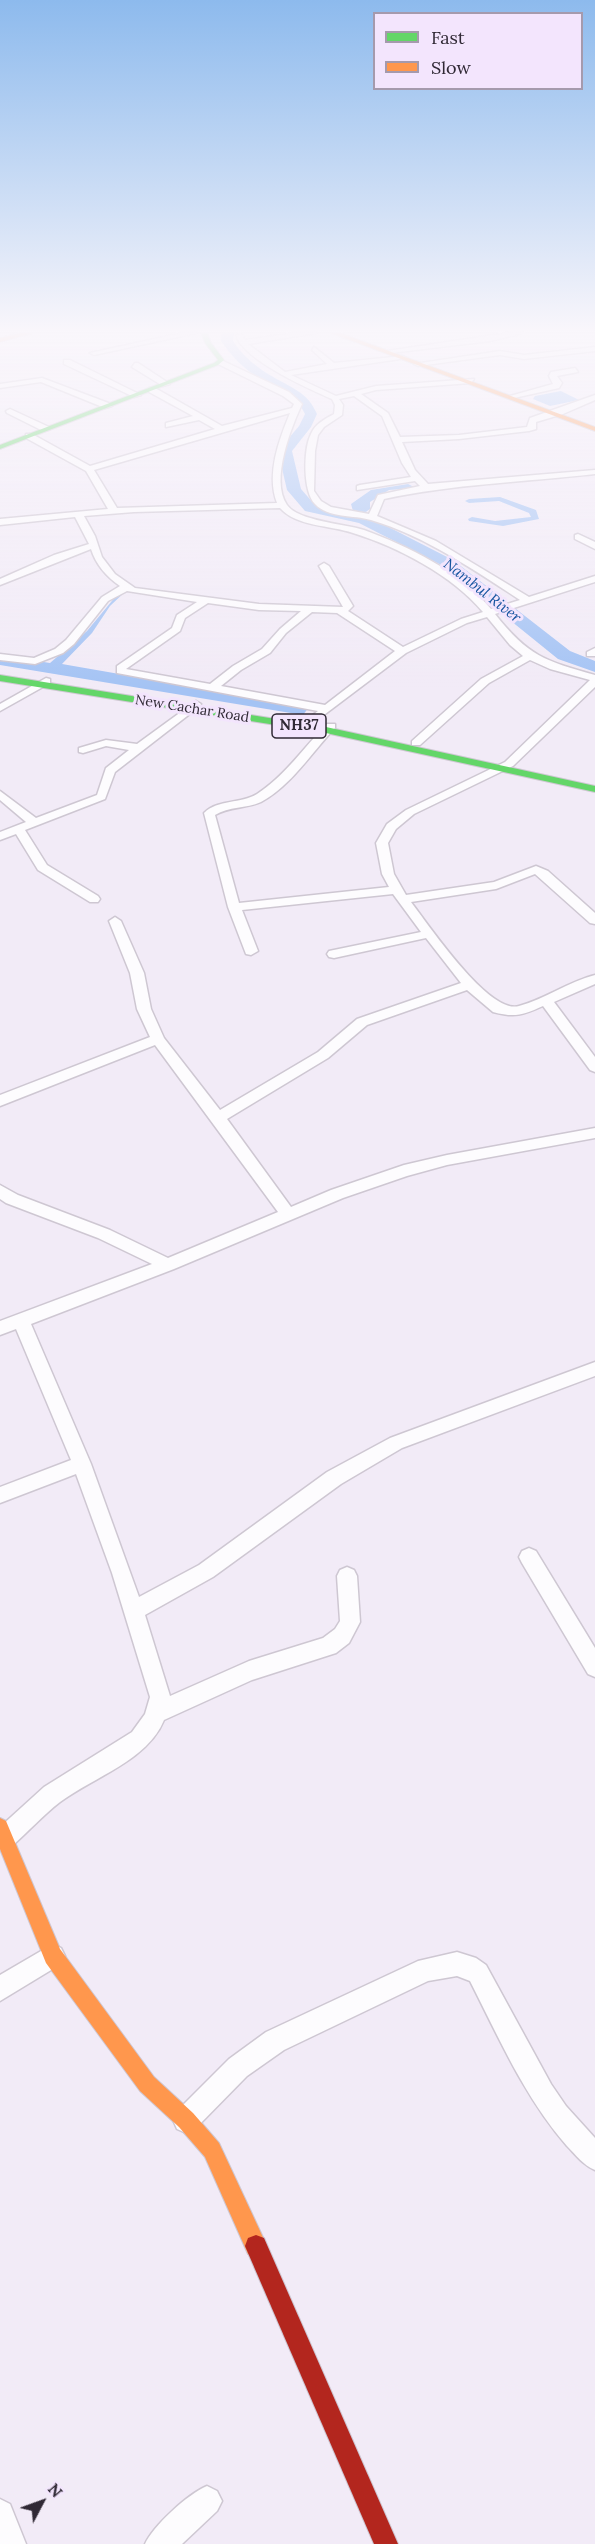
<!DOCTYPE html>
<html>
<head>
<meta charset="utf-8">
<style>
	body { margin:0 }
	#map { position:relative; width:595px; height:2544px; overflow:hidden; background:#f2ebf7; font-family:Lora,serif }
	canvas { display:block }
	.legend { position:absolute; left:373px; top:12px; width:210px; height:78px; box-sizing:border-box; background:#f3e5fd; border:2px solid #a59aad; margin:0; padding:8px 10px; list-style:none; font-size:18px; color:#302935 }
	.legend li { display:flex; align-items:center; gap:12px; height:30px }
	.legend b { width:30px; border:2px solid #a59aad }
	.north { position:absolute; left:12px; top:2472px; width:60px; height:60px; -webkit-text-stroke:4px #f3e5fd; paint-order:stroke; rotate:49deg; font-size:16px; font-weight:700; line-height:24px; text-align:center; color:#302935 }
	.north::after { content:''; display:block; margin:auto; width:21px; height:27px; background:#302935; clip-path:polygon(50% 0,100% 100%,50% 72%,0 100%) }
</style>
</head>
<body>
<div id="map">
<canvas width="595" height="2544"></canvas>
<ul class="legend">
<li><b style="height:8px;background:#63d668"></b>Fast</li>
<li><b style="height:8px;background:#ff974d"></b>Slow</li>
</ul>
<div class="north">N</div>
</div>
<script>
const context = document.querySelector('canvas').getContext('2d');
context.lineJoin = 'round';
function paint(path, color) { context.fillStyle = color; context.fill(path, 'evenodd'); }
function stroke(path, color, width, dash) { context.strokeStyle = color; context.lineWidth = width; context.lineCap = dash ? 'butt' : 'round'; context.setLineDash(dash || []); context.stroke(path); }
function label(font, color, halo, rows, align = 'center') {
  context.font = font + ' Lora,serif'; context.lineWidth = 6; context.setLineDash([]); context.textBaseline = 'middle'; context.strokeStyle = halo; context.fillStyle = color; for (const [text, x, y, turn = 0] of rows) {
    context.save(); context.translate(x, y); context.rotate((+turn || 0) * Math.PI / 180); context.textAlign = isNaN(turn) ? turn : align; if (halo) context.strokeText(text, 0, 0); context.fillText(text, 0, 0); context.restore();
  }
}
paint(new Path2D(`
	M561 391 579 400 550 406 533 399 535 396Z
	M408 484 416 488 389 490 370 502V509L363 514 353 511 351 504 371 490Z
	M126 591 110 606 92 633 62 664 309 707 303 715 0 665V655L50 663 87 631 116 596Z`), '#a4c3f4');
paint(new Path2D(`
	M500 497 536 510 539 519 503 526 469 521 468 519 472 517 495 521 531 517 529 513 499 501 469 503 465 501 469 499Z`), '#a4c3f4');
paint(new Path2D(`
	M222 333H234L233 341C243 357 259 369 275 378 294 389 308 393 317 414L311 427 292 451 301 489 315 505 369 517 453 560 570 651 595 661V672L558 659 443 566 359 523 305 511 287 490 278 451 299 426 305 414C296 394 279 391 262 380 245 370 232 357 221 341Z`), '#a4c3f4');
const street = new Path2D(`
	M182 333H196L94 355 90 353Z
	M295 333H316L248 344 285 372 327 364 312 350 314 347 334 363 403 356 407 358 291 375 336 396 376 386 474 379 471 383 376 390 361 394 388 413 400 437 459 435 527 427 530 418 595 395V400L563 414 536 422V429L529 431 459 439 402 442 415 470 428 484 595 470V474C525 482 453 484 384 499L377 516 436 541 529 597 595 576V582L495 614C528 656 545 661 595 675V687L513 766 414 814 396 829 388 843 394 874 406 895 494 882 536 866 548 871 595 913V924L590 923 535 874 496 889 411 902C428 924 489 1015 519 1006 545 999 568 982 595 975V984L554 1002 595 1057V1072L590 1070 543 1006C523 1015 515 1018 493 1012L467 990 367 1025 328 1058 227 1119 291 1207 331 1190 404 1165 447 1155 595 1128V1138L447 1165 407 1176 343 1198 174 1269 31 1324 91 1464 139 1597 199 1565 327 1472 390 1438 595 1362V1376L402 1448 341 1484 213 1577 145 1615 170 1696 249 1661 323 1638 335 1629 340 1621 337 1576 340 1570 347 1567 354 1570 357 1576 360 1622 349 1643 336 1653 252 1680 164 1720C148 1760 94 1777 60 1802 43 1815 28 1832 12 1846L4 1849 0 1848V1827L44 1787 132 1732 145 1714 150 1697 112 1573 76 1474 0 1503V1487L71 1460 16 1329 0 1335V1321L152 1264 98 1238 6 1203 0 1199V1185L18 1195 110 1230 168 1258 278 1212 155 1045 0 1106V1095L150 1037 137 1009 130 973 109 921 115 917 121 921 144 973 151 1009 164 1038 220 1110 318 1052 357 1019 461 983 426 938 334 958 329 957 327 954 329 951 421 932 393 894 242 910 258 951 251 955 246 954 228 907 204 813C218 799 241 804 257 794 285 776 304 747 327 724H335V728C312 752 291 786 261 802 246 809 229 806 215 815L239 903 389 887 382 874 376 843 387 824 406 810 505 762 590 680 550 669 530 660 489 683 420 745H412V741L481 679 523 656 510 645 487 617 467 623 406 653 304 730 299 727 300 725 318 711 117 673V666L172 628 177 615 197 602 127 591 108 601 74 644 63 653 35 664 0 660V654L34 658 55 649 66 640 102 597 120 586C107 577 96 565 91 549L0 585V579L54 555 89 544 75 517 0 525V519L108 509 86 471 26 438V434H32L90 466 215 429 199 420 166 427V423L193 416 149 392V388H155L222 426 292 408 294 404 283 396 218 364 221 360 289 392 302 404C291 428 270 480 287 505 298 521 345 524 364 530 410 547 459 571 491 609L520 600C474 570 425 536 371 520 354 515 328 518 315 504 303 492 303 450 311 434 315 424 325 419 334 414L335 405 332 399C309 389 242 359 236 335L241 334 245 340ZM354 396 382 416 402 463 411 477 360 485 357 486V490L415 481 420 486 378 495 369 514 331 507 321 501 314 491 315 451 318 435 324 427 342 415 343 405 339 399ZM290 413C279 440 266 474 277 503L117 508 94 470ZM280 508C297 527 330 525 353 533 398 547 452 575 483 612L461 619 403 647 348 611 353 606 329 566 324 563 319 566 343 607 259 604 135 588 115 574 102 557 95 536 84 516 134 512ZM208 603 259 610 301 611 280 629 262 649 233 666 210 684 126 669 180 631 185 618ZM312 612 337 613 395 651 325 705 221 686 241 670 270 653 286 633Z
	M508 333H523L490 341 391 353 387 351Z
	M595 347V351L524 359 500 355 418 366 414 364 500 351 524 355Z
	M64 360H70L141 395 134 397 64 364Z
	M135 363H138L170 384 163 386 132 367Z
	M575 368 578 372 557 376 562 383 559 388 514 398 510 396 553 384 549 376 551 372Z
	M42 378 111 404 112 406 105 408 41 382 0 388V384Z
	M10 409 49 427 50 429 43 431 7 413 6 411Z
	M578 534 595 542V549L575 539V535Z
	M595 648V656H587V652Z
	M46 678 50 679V683L0 711V704Z
	M196 701 201 704 200 706 115 772 105 799 25 830 47 865 98 896 100 899 98 902H90L38 870 16 834 0 840V832L26 822 0 800V791L36 818 97 795 106 768 129 750 106 746 83 753 79 752V748L106 740 137 744Z
	M529 1548 536 1551 595 1648V1677L588 1674 522 1563 519 1557 522 1551Z
	M53 1944 61 1948 65 1956 61 1964 0 2001V1975Z
	M457 1952 476 1958 486 1965 551 2084 566 2106 595 2138V2170C583 2165 576 2155 567 2146 525 2098 499 2038 470 1981L457 1976 428 1981 284 2050 247 2076 195 2129 186 2133 177 2129 173 2120 177 2111 229 2059 266 2032 418 1961Z
	M207 2486 217 2491 222 2501 217 2511 182 2544H145C153 2526 188 2494 207 2486Z
	M0 2499 10 2504 26 2544H0Z`);
const fast = new Path2D(`
	M201 333H207L211 343 224 360 218 365 0 449V445L214 363 218 360 205 343Z
	M0 675 326 727 595 786V792L326 733 0 681Z`);
const slow = new Path2D(`
	M21 333H32L0 342V338Z
	M331 333H340L595 427V431Z
	M0 1818 6 1821 60 1949 154 2077 193 2113 219 2143 267 2246 264 2254 256 2257 248 2254 205 2157 179 2127 140 2091 46 1963 0 1849Z`);
const jam = new Path2D(`
	M256 2235 264 2238 398 2544H374L245 2246 248 2238Z`);
stroke(street, '#cec7d2', 3);
stroke(fast, '#cec7d2', 2);
stroke(slow, '#cec7d2', 2);
stroke(jam, '#cec7d2', 2);
paint(street, '#fdfcfe');
paint(fast, '#63d668');
paint(slow, '#ff974d');
paint(jam, '#b3261e');
const sky = context.createLinearGradient(0, 0, 0, 689);
sky.addColorStop(0, '#8dbaed');
sky.addColorStop(0.48, '#f9f6fb');
sky.addColorStop(1, '#f9f6fb00');
context.fillStyle = sky;
context.fillRect(0, 0, 595, 689);
label('14px', '#302935', '#f3e5fd', [
	["New Cachar Road",192,709,9]
]);
label('italic 15px', '#14539f', '#f3e5fd', [
	["Nambul River",482,591,38]
]);
for (const [x, y, w] of [
	[299,726,54]
]) { const box = new Path2D(); box.roundRect(x - w / 2, y - 12, w, 24, 4.5); context.fillStyle = '#f3e5fd'; context.fill(box); stroke(box, '#302935', 1.5); }
label('bold 15px', '#302935', null, [
	["NH37",299,726]
]);
</script>
</body>
</html>
